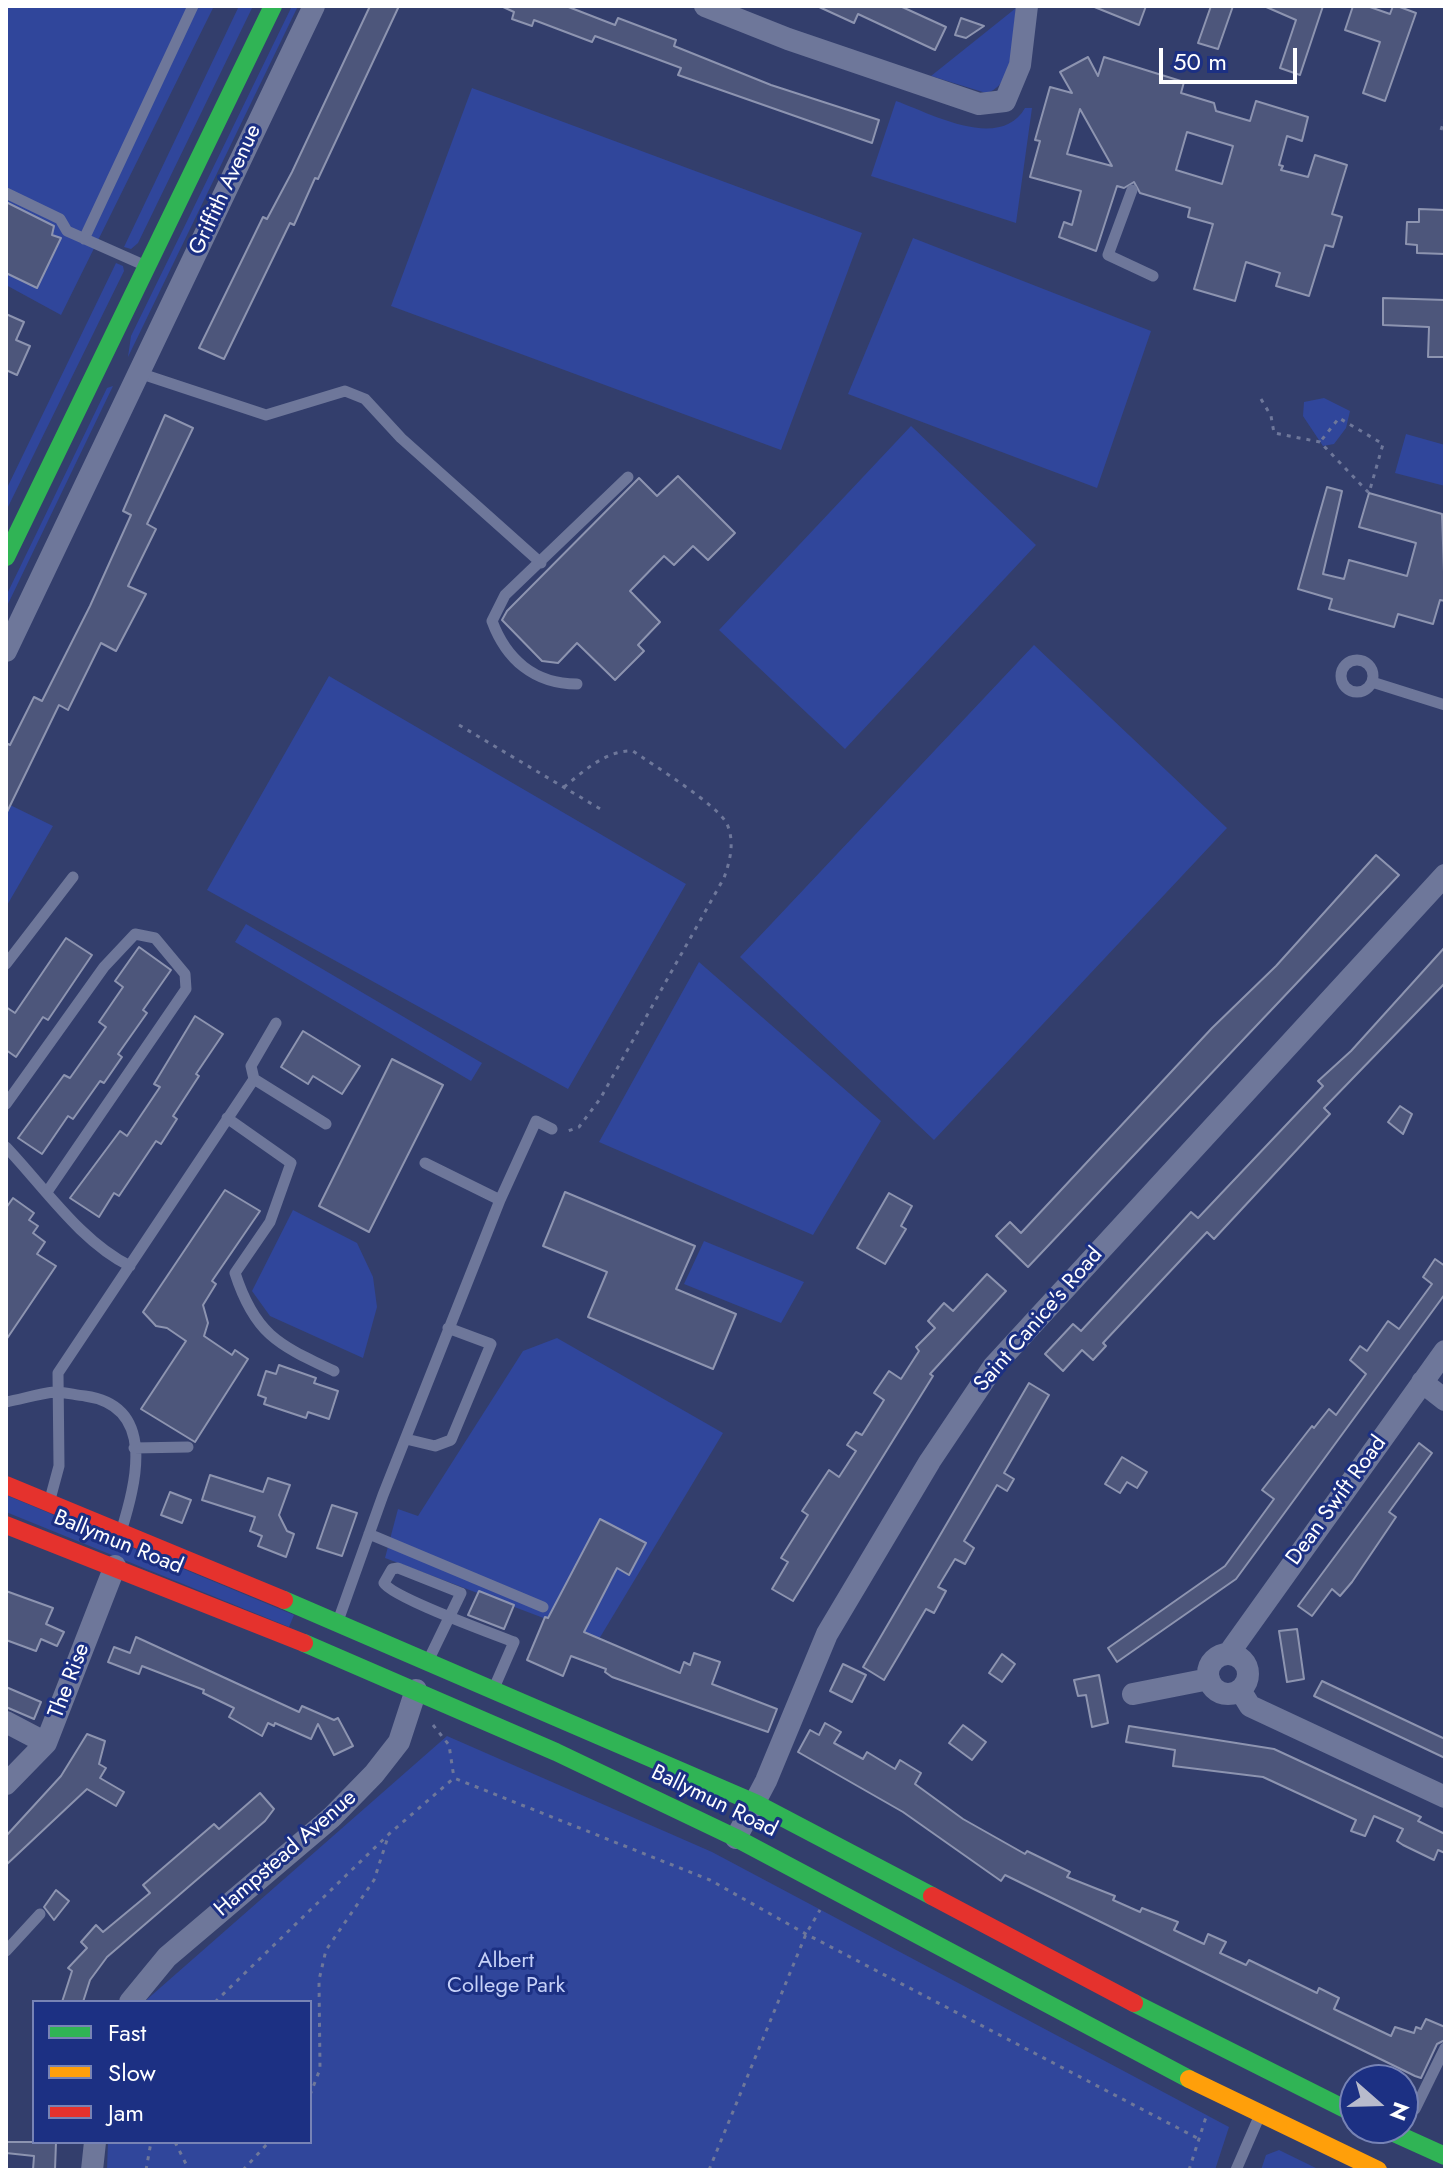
<!DOCTYPE html>
<html>
<head>
<meta charset="utf-8">
<style>
	body { margin:0 }
	#map { position:relative; width:1451px; height:2176px; overflow:hidden; background:#333e6c; font-family:Jost,sans-serif }
	canvas { display:block }
	.frame { position:absolute; inset:0; border:8px solid #fff; pointer-events:none }
	.legend { position:absolute; left:32px; top:2000px; width:280px; height:144px; box-sizing:border-box; background:#1c3083; border:2px solid #7783b5; margin:0; padding:10px 14px; list-style:none; font-size:24px; color:#fff }
	.legend li { display:flex; align-items:center; gap:16px; height:40px }
	.legend b { width:40px; border:2px solid #7783b5 }
	.north { position:absolute; left:1339px; top:2064px; width:80px; height:80px; box-sizing:border-box; background:#1c3083; border:2px solid #7783b5; border-radius:50%; rotate:110deg; font-size:22px; font-weight:700; line-height:32px; text-align:center; color:#fff }
	.north::after { content:''; display:block; margin:auto; width:28px; height:36px; background:#b8bbcc; clip-path:polygon(50% 0,100% 100%,50% 72%,0 100%) }
	.scale { position:absolute; left:1159px; top:48px; width:138px; height:36px; box-sizing:border-box; border:4px solid #fff; border-top:0; padding-left:10px; font-size:24px; line-height:28px; white-space:nowrap; color:#fff; -webkit-text-stroke:6px #1c3083; paint-order:stroke }
</style>
</head>
<body>
<div id="map">
<canvas width="1451" height="2176"></canvas>
<div class="frame"></div>
<ul class="legend">
<li><b style="height:10px;background:#30b455"></b>Fast</li>
<li><b style="height:10px;background:#ff9f0a"></b>Slow</li>
<li><b style="height:10px;background:#e5322d"></b>Jam</li>
</ul>
<div class="north">N</div>
<div class="scale">50 m</div>
</div>
<script>
const context = document.querySelector('canvas').getContext('2d');
context.lineJoin = 'round';
function paint(path, color) { context.fillStyle = color; context.fill(path, 'evenodd'); }
function stroke(path, color, width, dash) { context.strokeStyle = color; context.lineWidth = width; context.lineCap = dash ? 'butt' : 'round'; context.setLineDash(dash || []); context.stroke(path); }
function label(font, color, halo, rows, align = 'center') {
  context.font = font + ' Jost,sans-serif'; context.lineWidth = 6; context.setLineDash([]); context.textBaseline = 'middle'; context.strokeStyle = halo; context.fillStyle = color; for (const [text, x, y, turn = 0] of rows) {
    context.save(); context.translate(x, y); context.rotate((+turn || 0) * Math.PI / 180); context.textAlign = isNaN(turn) ? turn : align; if (halo) context.strokeText(text, 0, 0); context.fillText(text, 0, 0); context.restore();
  }
}
paint(new Path2D(`
	M6 6H214L61 315 6 285Z
	M239 6H253L138 243 131 249 124 247Z
	M292 6H298L128 357 131 336Z
	M1016 8C1013 33 1016 86 986 93L931 76Z
	M472 88 862 233 781 450 391 306Z
	M896 101C930 113 1000 152 1025 108H1032L1016 223 871 176Z
	M913 238 1151 331 1097 488 848 394Z
	M116 263 123 266 124 271 6 511V490Z
	M113 386 6 608V596L107 388Z
	M1324 398 1350 411 1346 428 1334 444 1323 446 1303 416 1304 402Z
	M911 426 1036 545 845 749 719 630Z
	M1406 434 1445 445V486L1395 473Z
	M1034 645 1227 828 934 1140 740 957Z
	M329 676 686 884 568 1089 207 890Z
	M6 803 53 826 6 907Z
	M246 924 482 1063 471 1081 235 942Z
	M699 962 881 1121 813 1235 599 1142Z
	M293 1210 357 1243 373 1277 377 1307 363 1358 270 1316 252 1291Z
	M704 1241 804 1282 781 1323 684 1284Z
	M557 1338 723 1433 599 1639 385 1558 398 1509 418 1516 523 1351Z
	M6 1495 294 1615 289 1627 6 1512Z
	M447 1736 712 1852 1229 2127 1215 2170H107L108 2142H310V2002H144Z
	M1279 2150 1320 2170H1261L1266 2155Z`), '#30469b');
const building = new Path2D(`
	M370 6H399L318 179 315 178 294 225 290 223 224 359 199 348 263 217 267 219 292 172Z
	M501 6H566L615 25 618 18 676 40 674 46 771 85 879 120 872 143 678 75 681 68 595 36 592 42 534 20 532 26 512 19 514 12Z
	M817 6H900L946 27 935 50 858 14 854 23Z
	M1092 6H1146L1139 25Z
	M1211 6H1233L1218 49 1198 43Z
	M1264 6H1323L1300 75 1280 68 1296 20Z
	M1353 6H1367L1390 14 1393 6H1397L1416 13 1385 101 1363 93 1380 42 1345 30Z
	M961 18 984 26 966 38 955 35Z
	M1088 57 1098 76 1104 57 1184 82 1181 93 1214 103 1216 111 1250 121 1256 101 1308 117 1302 141 1287 136 1279 165 1283 166 1281 170 1308 177 1315 155 1347 165 1332 214 1342 217 1333 247 1325 245 1309 296 1276 286 1280 273 1246 262 1235 301 1194 289 1213 224 1188 217 1190 208 1140 193 1134 182 1124 188 1117 186 1096 251 1059 237 1064 222 1072 225 1081 191 1030 177 1040 141 1035 140 1050 87 1072 93 1060 72ZM1080 109 1112 166 1067 154ZM1187 132 1233 146 1222 184 1176 170Z
	M6 202 54 226 52 235 61 238 37 288 6 273Z
	M1419 209 1445 210V254L1417 253V245L1406 244 1407 222H1419Z
	M1383 298 1445 300V357H1428L1429 327 1383 325Z
	M6 314 24 322 16 340 30 346 17 375 6 370Z
	M165 415 193 428 147 524 156 529 128 586 146 594 116 651 101 643 68 710 59 705 6 814V743L10 745 34 697 42 701 90 606 131 515 123 511Z
	M678 476 735 533 708 560 693 546 674 565 664 556 630 591 660 622 638 645 644 651 615 680 577 643 558 663 542 661 502 620 507 611 639 478 657 496Z
	M1327 487 1342 491 1323 574 1344 579 1349 560 1407 576 1416 543 1359 527 1369 493 1442 514 1445 601 1440 600 1433 624 1398 614 1394 627 1329 609 1332 599 1298 589Z
	M1376 855 1399 875 1028 1267 996 1236 1010 1222 1021 1233 1212 1028 1276 966Z
	M66 938 92 955 48 1020 43 1017 16 1057 6 1050V1007L15 1013Z
	M139 947 171 970 143 1010 147 1013 118 1054 122 1057 104 1083 100 1081 73 1119 68 1116 42 1154 18 1138 64 1075 70 1078 106 1027 99 1022 123 987 115 981Z
	M1445 947V983L1324 1108 1330 1114 1214 1239 1207 1232 1103 1343 1106 1346 1093 1360 1082 1350 1063 1371 1045 1354 1073 1324 1081 1331 1191 1212 1198 1218 1323 1086 1318 1081 1351 1051Z
	M195 1016 223 1034 196 1074 199 1076 173 1116 177 1119 161 1144 156 1141 119 1196 114 1193 99 1217 70 1198 120 1131 127 1136 160 1087 154 1084Z
	M303 1031 360 1066 342 1094 313 1076 308 1084 281 1067Z
	M392 1059 443 1085 369 1232 319 1206Z
	M1400 1106 1412 1114 1403 1134 1388 1122Z
	M225 1190 260 1211 212 1281 216 1284 203 1305 208 1323 204 1336 232 1355 235 1350 248 1359 195 1442 141 1409 186 1341 167 1328 156 1326 143 1312Z
	M565 1192 695 1246 676 1289 736 1314 713 1369 588 1317 607 1272 543 1246Z
	M889 1193 912 1206 901 1226 906 1229 885 1264 857 1248Z
	M13 1198 34 1213 29 1220 38 1226 33 1233 45 1242 37 1254 56 1266 6 1340V1208Z
	M1435 1259 1445 1266V1294L1236 1579 1117 1662 1108 1648 1225 1566 1274 1499 1262 1490 1312 1426 1314 1428 1329 1409 1336 1415 1366 1374 1350 1360 1360 1346 1367 1351 1388 1321 1399 1329 1432 1284 1423 1277Z
	M987 1274 1006 1291 930 1374 933 1376 793 1601 772 1589 788 1562 781 1558 808 1515 802 1511 829 1470 839 1477 856 1451 847 1445 856 1432 862 1435 884 1400 874 1393 889 1371 901 1379 919 1351 916 1347 935 1328 928 1321 944 1303 953 1311Z
	M279 1365 316 1378 314 1383 338 1391 329 1419 308 1412 306 1418 264 1404 266 1398 258 1395 266 1371 276 1374Z
	M1029 1383 1049 1395 1004 1473 1014 1479 1007 1491 997 1485 964 1541 974 1548 965 1564 955 1559 938 1587 946 1591 934 1613 926 1609 884 1680 863 1667Z
	M1419 1443 1432 1453 1389 1512 1396 1517 1352 1582 1340 1596 1332 1589 1312 1616 1298 1606Z
	M1122 1457 1147 1472 1137 1488 1127 1482 1120 1493 1105 1484Z
	M210 1475 263 1492 268 1478 290 1485 279 1515 287 1531 294 1534 286 1557 258 1546 262 1536 250 1531 255 1517 202 1500Z
	M170 1492 191 1500 182 1523 161 1515Z
	M332 1505 357 1513 342 1556 317 1548Z
	M600 1519 646 1543 629 1575 617 1568 584 1632 680 1673 684 1662 690 1665 694 1653 720 1662 712 1684 777 1709 768 1732 612 1677 605 1672 606 1669 571 1656 563 1676 527 1660 545 1617 548 1618Z
	M6 1591 53 1608 46 1624 64 1632 57 1646 41 1639 36 1651 6 1640Z
	M479 1591 514 1605 504 1629 468 1615Z
	M1297 1629 1304 1679 1287 1682 1279 1631Z
	M136 1637 299 1712 302 1706 334 1720 338 1718 353 1746 334 1755 318 1724 311 1739 275 1723 274 1726 268 1723 262 1736 229 1717 234 1708 203 1693 204 1690 142 1666 139 1674 108 1662 114 1647 130 1653Z
	M1002 1654 1015 1664 1002 1682 989 1673Z
	M843 1664 866 1675 852 1702 830 1691Z
	M1099 1675 1108 1723 1092 1727 1086 1695 1078 1696 1074 1680Z
	M1322 1681 1445 1739V1758L1314 1696Z
	M6 1687 41 1702 34 1719 6 1707Z
	M825 1723 841 1732 834 1743 863 1759 867 1752 895 1769 900 1760 921 1773 915 1784 963 1819 1025 1854 1027 1851 1070 1872 1067 1877 1115 1896 1113 1900 1140 1912 1142 1908 1178 1922 1174 1930 1204 1944 1208 1934 1226 1942 1220 1953 1246 1965 1249 1960 1317 1993 1319 1988 1339 1998 1334 2009 1391 2036 1395 2027 1414 2033 1416 2027 1421 2029 1426 2019 1445 2027V2040L1437 2044 1421 2078 1415 2076 1005 1875 1001 1881 903 1812 798 1752 810 1730 819 1735Z
	M963 1725 986 1742 972 1760 949 1743Z
	M1129 1726 1274 1749 1421 1817 1418 1821 1445 1834V1853L1438 1850 1434 1860 1403 1845 1397 1841 1403 1829 1374 1816 1365 1836 1351 1831 1356 1820 1263 1777 1173 1766 1175 1750 1126 1742Z
	M87 1734 105 1741 99 1764 106 1768 100 1778 124 1792 116 1806 87 1789 6 1865V1836L61 1776Z
	M260 1793 274 1809 265 1821 107 1957 90 1980 83 2002H62L72 1971 68 1968 87 1948 81 1942 96 1925 103 1932 150 1893 143 1885 214 1824 219 1829Z
	M56 1890 69 1901 54 1920 44 1907Z
	M6 2142H56L55 2170H33L34 2156 6 2153Z`);
paint(building, '#4d567b');
stroke(building, '#8d94b0', 2);
stroke(new Path2D(`
	M1441 130 1445 118
	M1261 399 1271 416 1274 433 1320 442 1369 493 1383 444 1339 418 1320 442
	M459 725 602 810
	M564 787C584 771 606 750 633 751 653 765 718 805 727 824 735 842 730 861 724 878L600 1099 579 1127 568 1131
	M433 1725 449 1745 454 1778
	M215 2002 389 1834 454 1778 710 1880 806 1934 1199 2139
	M310 2095 320 2069 319 1980 326 1950 374 1880 389 1834
	M175 2142 189 2170
	M146 2170 151 2142
	M243 2170 269 2142
	M709 2170 806 1934 820 1910
	M1189 2170 1206 2117`), '#6e779a', 3, [4, 6]);
stroke(new Path2D(`
	M1132 190 1108 255 1153 276
	M6 193 60 219 67 231 146 266
	M84 239 193 6
	M139 373 266 415 345 391 365 399 401 438 541 563
	M1341 676a16 16 0 1 1 32 0a16 16 0 1 1-32 0Z
	M1372 682 1445 705
	M577 684C534 684 506 659 492 621L505 595 628 477
	M6 964 73 877
	M254 1079 326 1124
	M6 1104 104 967 135 934 155 938 185 974 186 989 47 1192
	M227 1118 291 1163 270 1222 235 1273C255 1335 279 1345 334 1371
	M6 1147C44 1187 81 1242 130 1266
	M500 1200 536 1121 552 1129
	M6 1402C22 1399 38 1394 54 1392 64 1392 75 1395 85 1396 157 1406 136 1483 121 1532
	M406 1439 435 1446 451 1440 491 1344 448 1328
	M134 1448 188 1447
	M49 1503 59 1466 58 1373 254 1079 251 1066 276 1023
	M369 1534 543 1607
	M338 1621 383 1495 500 1200 425 1163
	M429 1659 461 1593 398 1568 392 1569 384 1583C392 1597 493 1634 514 1642L494 1688
	M6 1951 40 1914
	M1415 2109 1445 2048
	M1236 2170 1259 2117`), '#6e779a', 11);
stroke(new Path2D(`
	M705 6 788 39 979 104 1005 101 1020 65 1027 6
	M6 651 314 6
	M1422 1382 1445 1400
	M1229 1653 1445 1351
	M1208 1674a20 20 0 1 1 40 0a20 20 0 1 1-40 0Z
	M1240 1690 1250 1706 1445 1797
	M1133 1694 1209 1679
	M6 1722 46 1743
	M6 1784 46 1743 115 1566
	M736 1838 766 1781 827 1634 930 1461 993 1367 1445 875
	M130 2002 167 1957 332 1817 374 1774 399 1742 416 1690
	M92 2170 95 2142`), '#6e779a', 22);
stroke(new Path2D(`
	M6 557 273 6
	M284 1600 755 1803 932 1896
	M304 1643 556 1752 734 1837 1189 2079
	M1134 2003 1355 2114
	M1383 2128 1445 2156`), '#30b455', 18);
stroke(new Path2D(`
	M1189 2079 1378 2170`), '#ff9f0a', 18);
stroke(new Path2D(`
	M6 1485 284 1600
	M6 1525 304 1643
	M932 1896 1134 2003`), '#e5322d', 18);
label('22px', '#fff', '#1c3083', [
	["Griffith Avenue",226,190,-65],
	["Saint Canice's Road",1039,1320,-49],
	["Dean Swift Road",1337,1501,-54],
	["Ballymun Road",118,1543,22],
	["The Rise",70,1681,-69],
	["Ballymun Road",714,1802,26],
	["Hampstead Avenue",286,1854,-41]
]);
label('22px', '#c6d1f8', '#1c3083', [
	["Albert",506,1962],
	["College Park",506,1987]
]);
</script>
</body>
</html>
